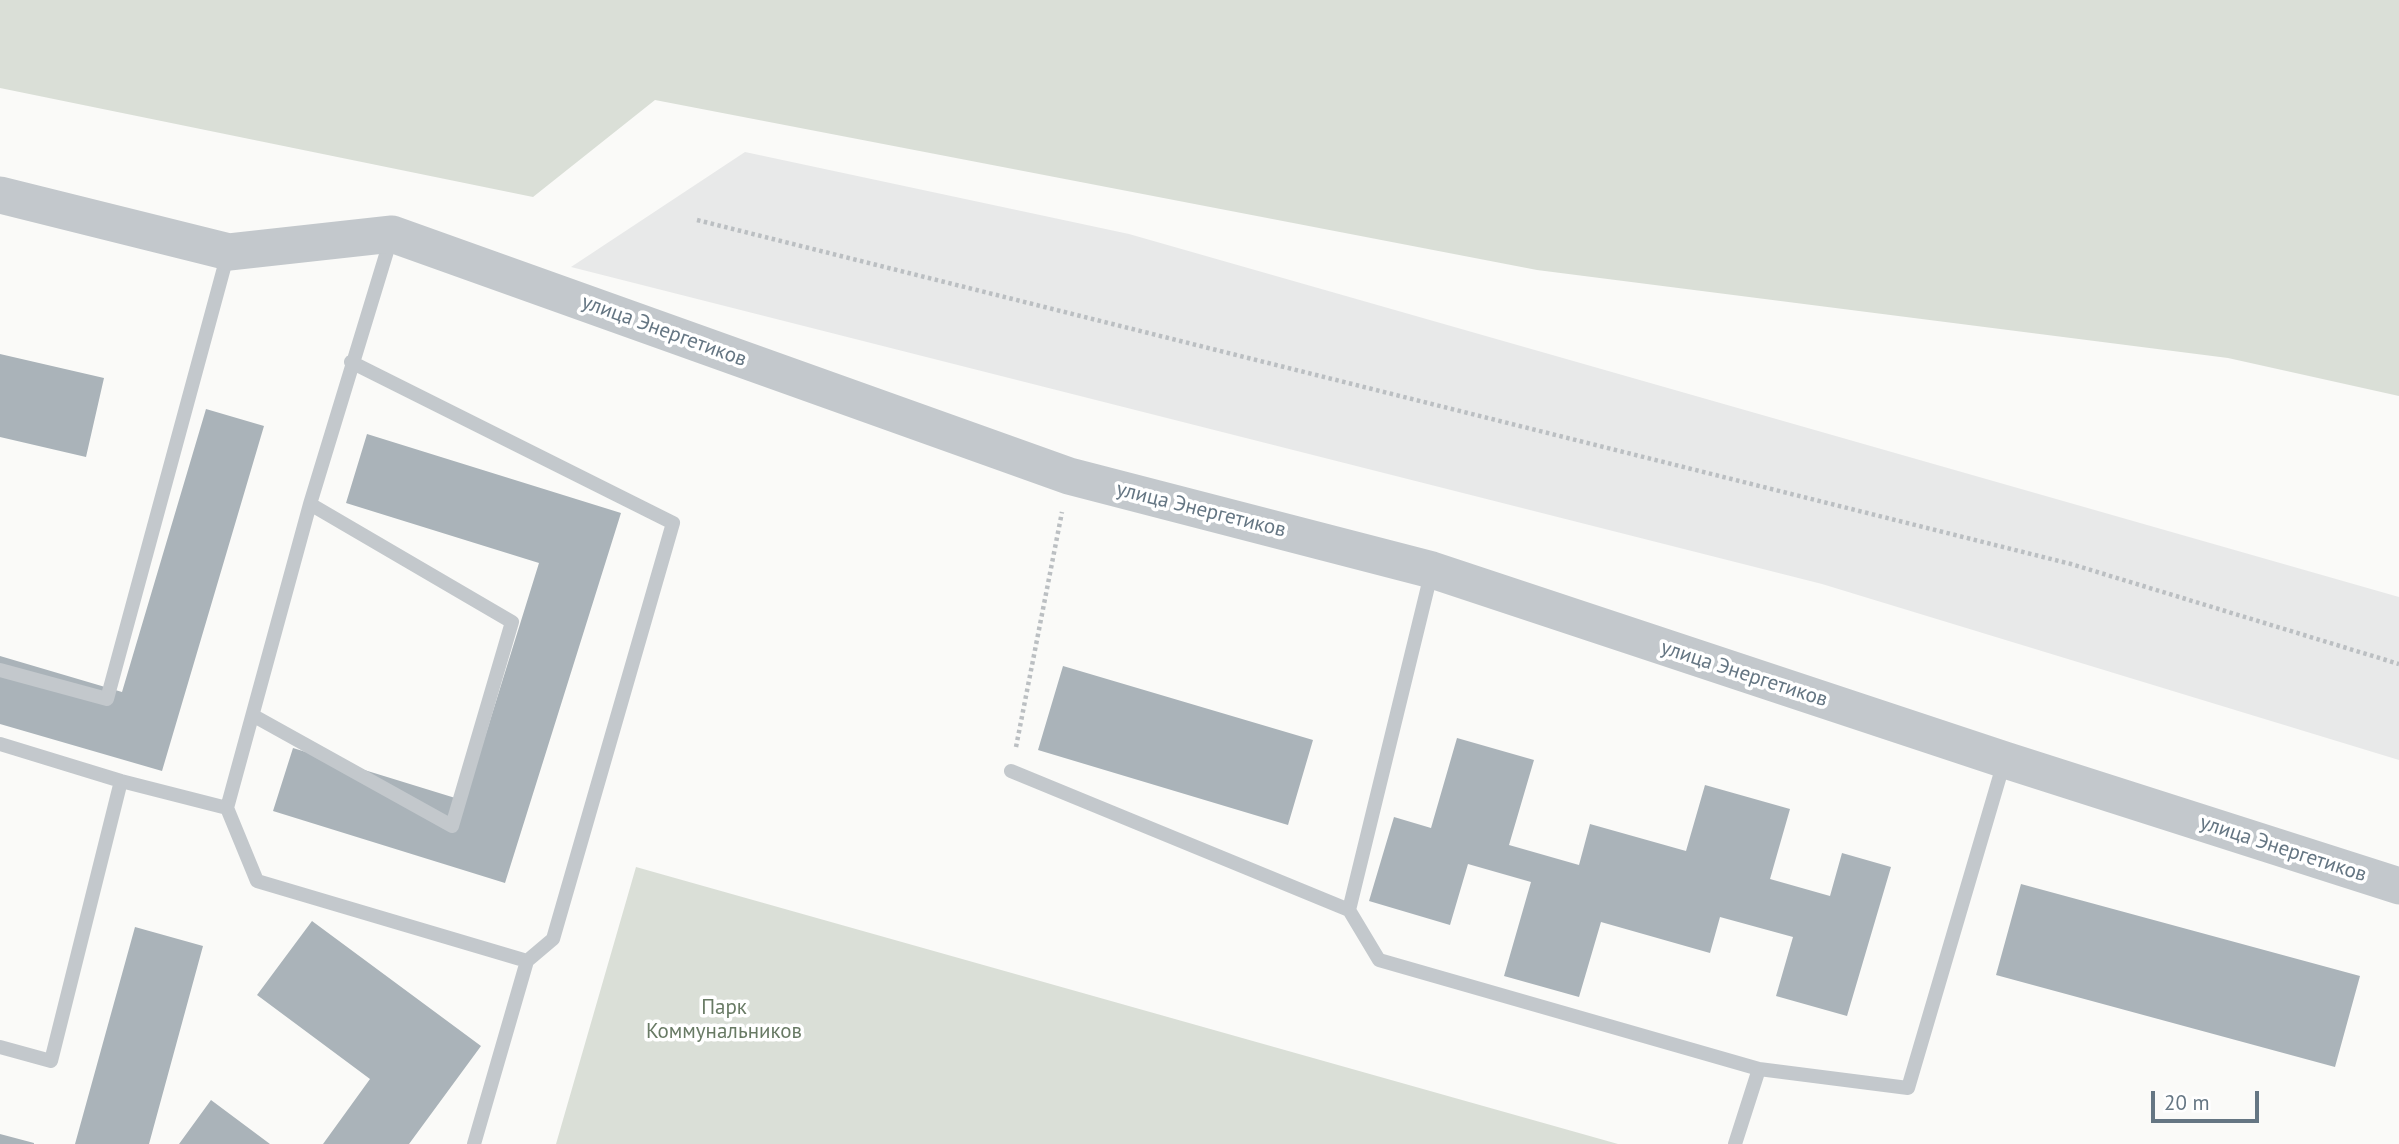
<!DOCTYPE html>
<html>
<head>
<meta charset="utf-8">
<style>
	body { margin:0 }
	#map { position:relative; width:2399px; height:1144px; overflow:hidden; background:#fafaf8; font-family:"PT Sans",sans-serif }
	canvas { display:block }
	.scale { position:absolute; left:2151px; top:1091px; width:108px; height:32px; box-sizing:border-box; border:4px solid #657683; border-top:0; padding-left:9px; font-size:21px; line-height:24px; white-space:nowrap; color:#657683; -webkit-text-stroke:5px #fff; paint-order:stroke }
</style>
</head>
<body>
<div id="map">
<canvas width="2399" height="1144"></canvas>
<div class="scale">20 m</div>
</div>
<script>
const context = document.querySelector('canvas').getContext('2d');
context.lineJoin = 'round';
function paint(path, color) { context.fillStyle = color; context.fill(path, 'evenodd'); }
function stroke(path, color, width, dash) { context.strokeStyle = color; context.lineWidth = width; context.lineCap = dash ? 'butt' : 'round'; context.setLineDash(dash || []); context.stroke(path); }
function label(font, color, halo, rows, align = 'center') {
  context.font = font + ' "PT Sans",sans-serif'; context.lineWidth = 7; context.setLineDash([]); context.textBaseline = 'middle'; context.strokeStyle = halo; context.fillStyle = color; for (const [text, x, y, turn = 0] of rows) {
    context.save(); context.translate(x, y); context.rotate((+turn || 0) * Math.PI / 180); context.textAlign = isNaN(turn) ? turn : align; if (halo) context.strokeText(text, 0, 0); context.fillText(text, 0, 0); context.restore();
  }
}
paint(new Path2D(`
	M745 152 1129 234 2399 597V760L1822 584 571 267Z`), '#e8e9e9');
paint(new Path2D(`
	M0 0H2399V396L2228 358 1537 270 655 100 533 197 0 88Z
	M636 867 1618 1144H556Z`), '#dadfd7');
paint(new Path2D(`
	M0 354 104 378 86 457 0 437Z
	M206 409 264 426 162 771 0 724V656L122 692Z
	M367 434 621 513 505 883 273 811 293 748 465 801 539 563 346 503Z
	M1063 666 1313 740 1288 825 1038 750Z
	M1457 738 1534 760 1509 845 1579 865 1590 824 1686 851 1705 785 1790 809 1770 879 1830 896 1842 853 1891 867 1847 1016 1776 996 1793 937 1720 917 1710 953 1601 922 1579 997 1504 976 1531 882 1468 864 1450 925 1369 901 1394 817 1431 828Z
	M2021 884 2360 976 2335 1067 1996 975Z
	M312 921 481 1046 409 1144H323L370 1079 257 995Z
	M135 927 203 946 149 1144H75Z
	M211 1100 270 1144H179Z
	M0 1134 34 1143V1144H0Z`), '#aab3b9');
stroke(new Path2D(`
	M697 220 2071 564 2399 664
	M1016 747 1062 512`), '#bbbfc2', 4.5, [3.5, 3.5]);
stroke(new Path2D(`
	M1432 570 1349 910 1379 960 1759 1069
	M0 670 107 699 228 253
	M254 716 452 826 512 622 310 504
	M0 744 121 781 227 808 310 504 392 235
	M1011 771 1349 910
	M227 808 257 881 527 961 553 939 673 523 351 362
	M0 1047 51 1061 121 781
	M474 1144 527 961
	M1735 1144 1759 1069 1908 1088 2004 762`), '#c3c8cc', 14);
stroke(new Path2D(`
	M0 195 229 252 392 234 1069 476 1432 570 2005 760 2399 886`), '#c3c8cc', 37);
label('21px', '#657683', '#fff', [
	["улица Энергетиков",664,331,20],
	["улица Энергетиков",1201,510,14],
	["улица Энергетиков",1744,674,18],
	["улица Энергетиков",2283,849,18]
]);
label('21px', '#687a64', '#fff', [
	["Парк",724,1008],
	["Коммунальников",724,1032]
]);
</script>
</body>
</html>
